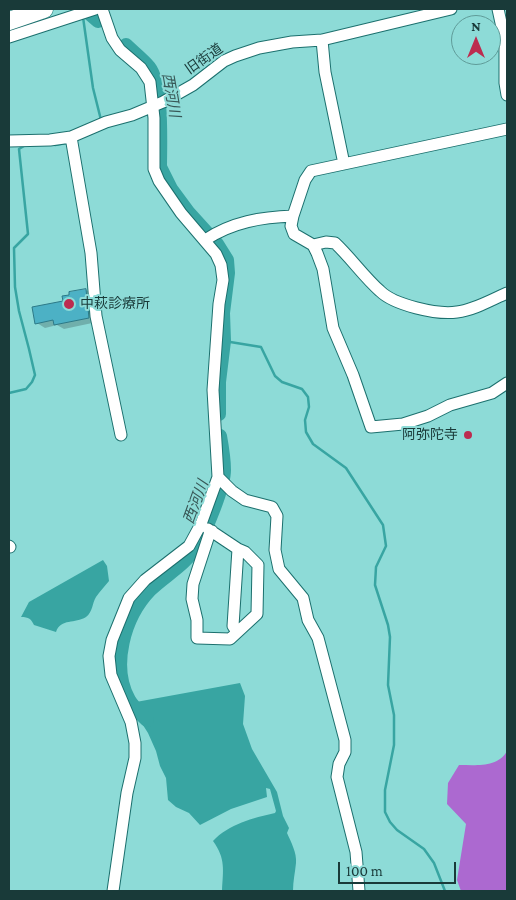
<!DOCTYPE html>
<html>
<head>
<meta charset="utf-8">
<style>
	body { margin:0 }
	#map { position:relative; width:516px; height:900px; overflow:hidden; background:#8ddbd7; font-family:"Crimson Pro",serif }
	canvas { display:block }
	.frame { position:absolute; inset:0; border:10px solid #193a39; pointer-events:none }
	.north { position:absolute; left:451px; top:15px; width:50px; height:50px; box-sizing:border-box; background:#8ddbd7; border:1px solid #5f9b98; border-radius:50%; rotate:0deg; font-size:14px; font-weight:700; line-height:20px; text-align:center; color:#193a39 }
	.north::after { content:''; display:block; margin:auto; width:18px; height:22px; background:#bc2c4f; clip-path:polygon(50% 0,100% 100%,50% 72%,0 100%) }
	.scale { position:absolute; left:338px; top:862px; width:118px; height:22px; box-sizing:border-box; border:2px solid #193a39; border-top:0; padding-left:6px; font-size:15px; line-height:18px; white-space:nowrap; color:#193a39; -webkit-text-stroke:4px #8ddbd7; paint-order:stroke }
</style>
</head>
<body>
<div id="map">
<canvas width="516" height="900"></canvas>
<div class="frame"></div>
<div class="north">N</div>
<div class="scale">100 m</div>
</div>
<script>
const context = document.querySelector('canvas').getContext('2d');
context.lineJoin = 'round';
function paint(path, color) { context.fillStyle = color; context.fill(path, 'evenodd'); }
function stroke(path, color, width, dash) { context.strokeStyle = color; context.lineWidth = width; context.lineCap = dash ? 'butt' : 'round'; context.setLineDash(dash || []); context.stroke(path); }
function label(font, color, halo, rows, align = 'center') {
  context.font = font + ' "Crimson Pro","Noto Sans JP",serif'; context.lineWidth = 4; context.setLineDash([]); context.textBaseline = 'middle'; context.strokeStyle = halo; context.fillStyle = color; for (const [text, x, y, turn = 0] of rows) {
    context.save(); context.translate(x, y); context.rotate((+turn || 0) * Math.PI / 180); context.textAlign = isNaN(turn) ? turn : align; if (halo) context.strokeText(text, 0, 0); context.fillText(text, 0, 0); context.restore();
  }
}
paint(new Path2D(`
	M507 751V891H461L457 880 466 824 447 804 448 783 459 765C475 765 498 768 507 751Z`), '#ac69d0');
paint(new Path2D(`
	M103 560 107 566 109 581C105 586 100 591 96 597 92 603 93 612 86 617 75 624 61 618 56 632L34 625C31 619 29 617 21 617L29 602Z
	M240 683 245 696 243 724 252 749 277 792 283 816 289 828 287 833C291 842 297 853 296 863 295 873 293 881 293 891H222C223 870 226 859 213 841 229 824 253 818 275 813L276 811 270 789 266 788 267 797 231 809 200 825 189 813 176 807 168 800 166 778 160 766 156 751 148 733 141 722 137 719 134 706 136 702Z`), '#38a5a2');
paint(new Path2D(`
	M86 290 94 295 97 322 64 329 57 325 45 328 37 323 65 302Z`), '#0003');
stroke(new Path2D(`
	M83 17 93 88 101 120
	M55 145 67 143
	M224 341 261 347 275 376 282 382 302 389 308 397 309 407 305 420 306 432 313 444 346 468 383 525 386 546 376 567 375 585 388 625 390 637 388 685 394 715V745L385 790V812L390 822 397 830 424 849 434 863 445 891
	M9 393 26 389 32 382 35 375 29 349 19 311 15 287 14 248 28 234 19 149 24 146`), '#38a5a2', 2.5);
stroke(new Path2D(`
	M84 9 98 21
	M126 45C133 52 142 59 149 67 163 85 160 143 160 167L171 189 188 212 217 244 227 260 228 273 223 313 224 341 219 382V414
	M147 720C141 714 133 707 129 700 110 666 124 617 150 590 165 575 186 565 197 545 206 530 224 487 224 470 224 459 222 447 220 436`), '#38a5a2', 14);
const building = new Path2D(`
	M86 289 89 318 54 325 53 320 35 324 32 307 63 301 62 296 69 295V292Z`);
paint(building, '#4cb1c5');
stroke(building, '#2c7987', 1);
const minor = new Path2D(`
	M102 9 112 38 120 50 141 68 150 82 154 118V169L159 181 181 213 216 254 221 265 223 280 219 304 213 390 218 477 232 491 245 500 272 507 277 516 275 550 279 569 303 598 308 620 318 638 345 740V752L339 764 337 777 356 852 359 891
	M498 9 505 41V83L507 95
	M9 37 95 9
	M322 40 325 72 344 164
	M71 137 91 253 96 316 121 435
	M9 141 50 140 71 137 106 122 132 115 163 102 193 85 224 61 235 56 259 48 292 42 322 40 451 9
	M293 216 291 226 294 234 313 245 317 253 323 269 333 328 353 375 371 427 403 424 428 416 450 405 492 393 507 383
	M205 240C232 222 262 217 293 216L305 180 311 171 507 129
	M313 245 326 242 335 243C351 258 364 277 380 291 394 305 437 315 457 312 474 310 491 300 507 293
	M208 529 238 549 233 626 237 632
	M212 531 209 535 193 584 192 599 197 620V638L230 639 257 614 258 565 245 552 238 549
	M9 546 10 547
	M113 891 127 793 135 758V743L131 722 111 675 109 656 112 640 129 598 145 580 189 546 201 524 218 477`);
const highway = new Path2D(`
	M9 21 44 9`);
stroke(minor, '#1c706e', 13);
stroke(highway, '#1c706e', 19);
stroke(minor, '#fff', 11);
stroke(highway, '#fff', 18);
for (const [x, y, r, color] of [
	[69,304,6,"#bc2c4f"],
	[468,435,5,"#bc2c4f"]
]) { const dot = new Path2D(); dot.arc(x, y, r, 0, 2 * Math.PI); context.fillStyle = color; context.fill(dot); stroke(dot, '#8ddbd7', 2); }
label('14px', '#193a39', '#8ddbd7', [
	["旧街道",204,59,-35]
]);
label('14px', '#193a39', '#8ddbd7', [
	["中萩診療所",80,304],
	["阿弥陀寺",458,435,"right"]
], 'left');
label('italic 15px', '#385857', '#8ddbd7', [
	["西河川",171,95,80],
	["西河川",196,502,-70]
]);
</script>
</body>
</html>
